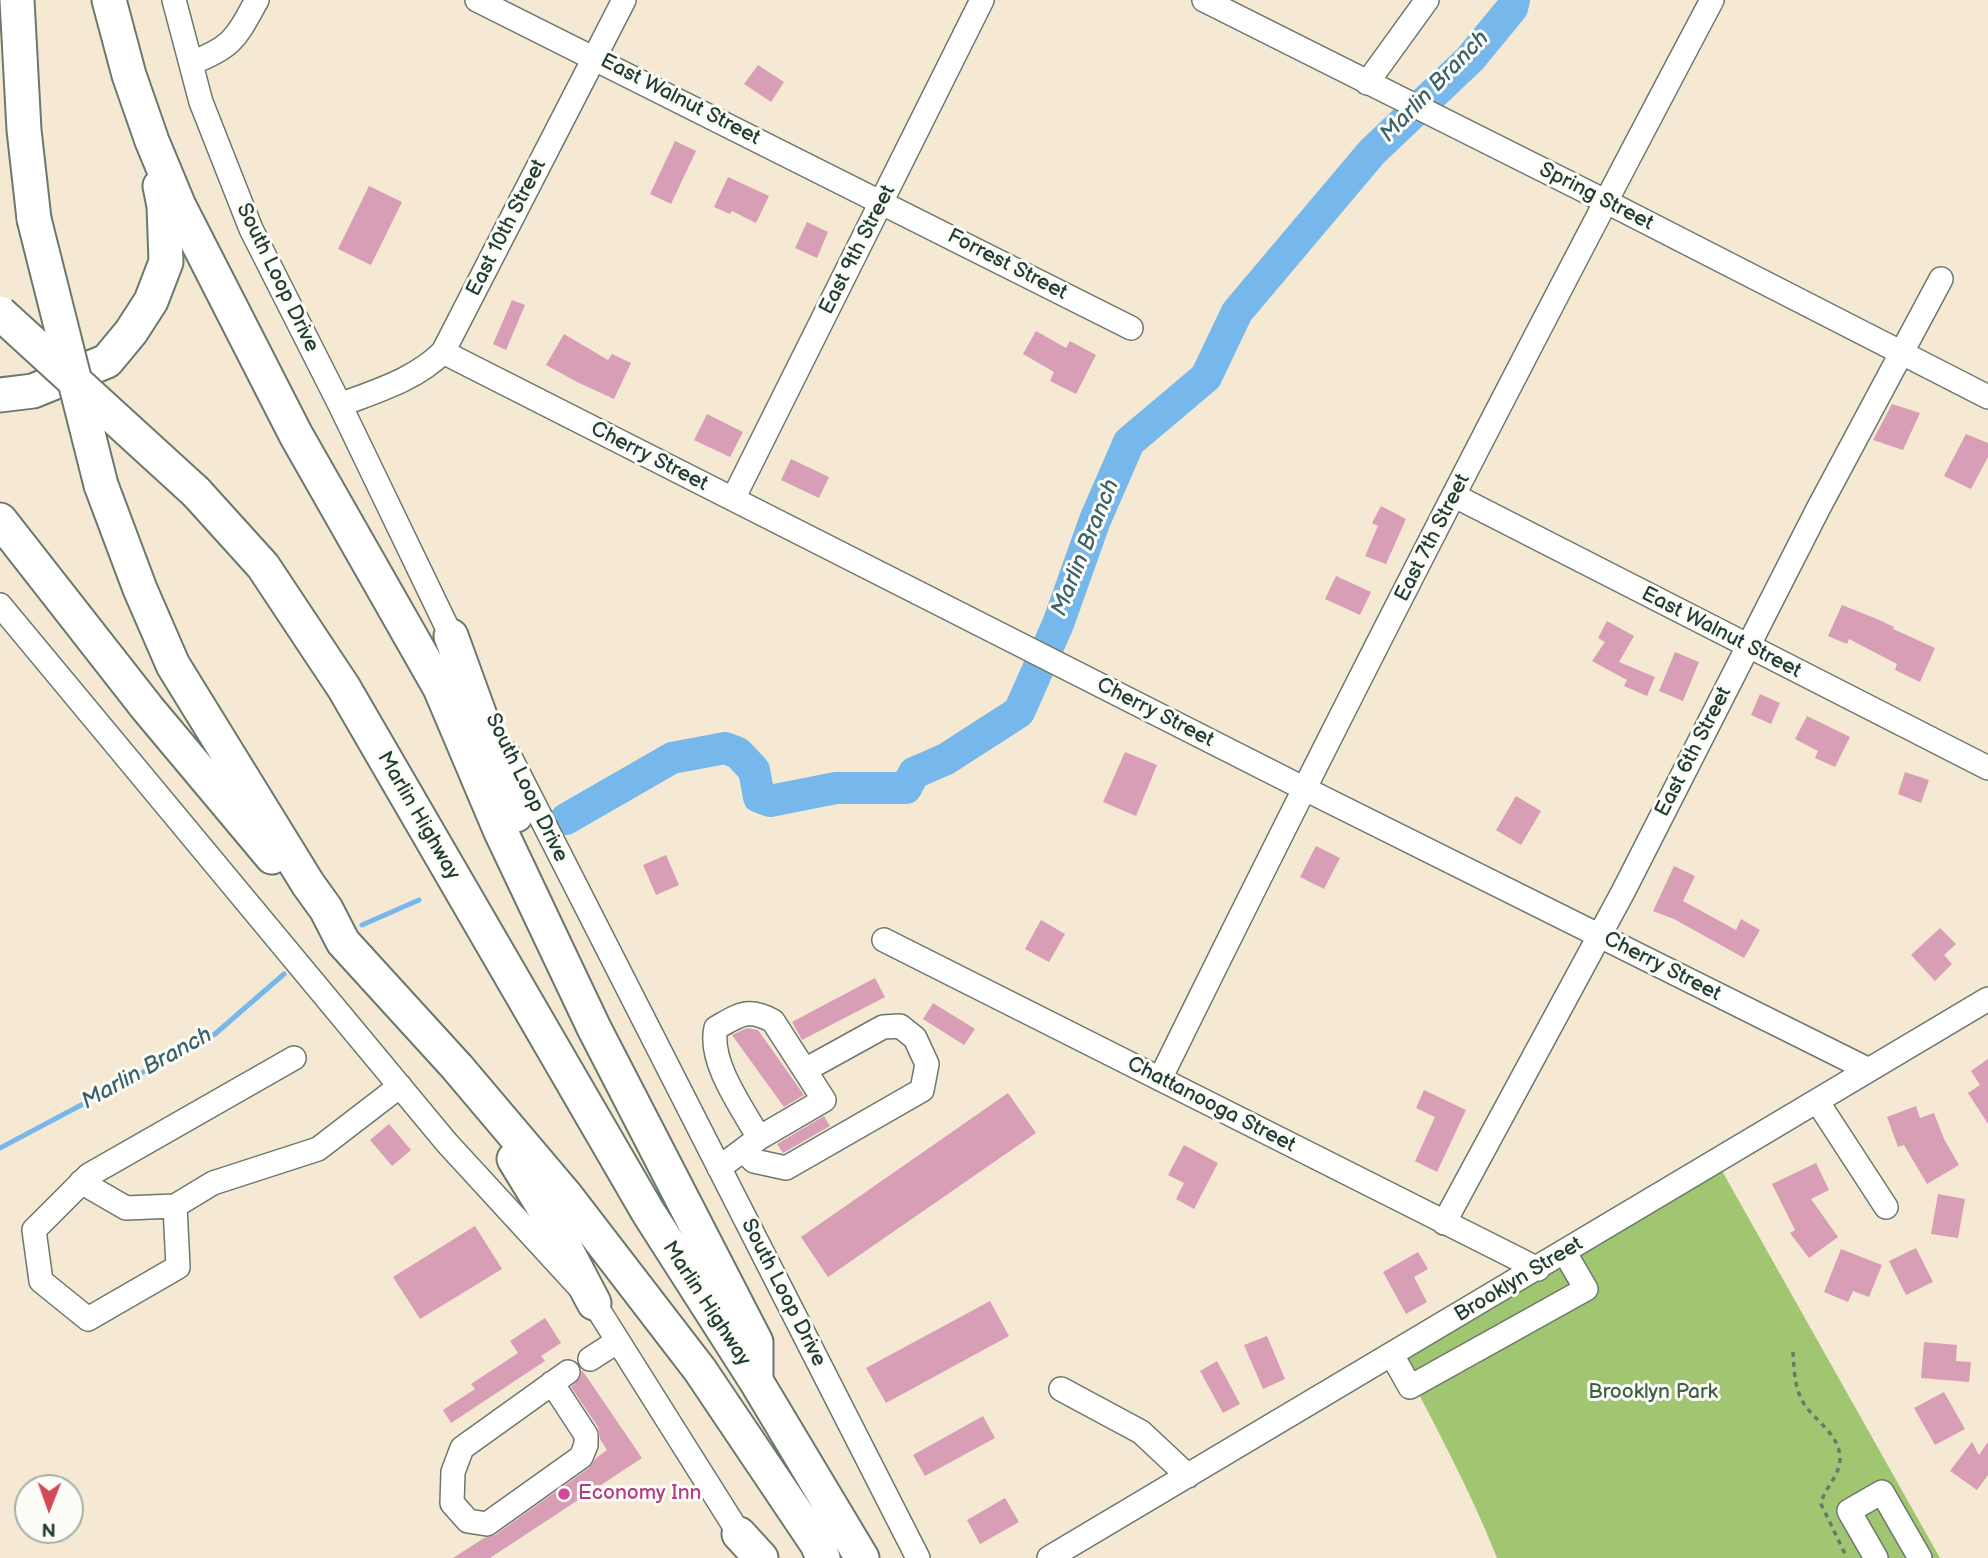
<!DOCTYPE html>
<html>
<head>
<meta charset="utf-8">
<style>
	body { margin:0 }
	#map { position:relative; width:1988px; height:1558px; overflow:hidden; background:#f5e9d3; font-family:"Balsamiq Sans",sans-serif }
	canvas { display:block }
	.north { position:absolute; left:14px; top:1474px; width:70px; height:70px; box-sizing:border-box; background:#fdfcf7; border:2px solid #a4b0a9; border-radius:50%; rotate:181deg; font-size:19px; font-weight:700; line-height:28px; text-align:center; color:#1f3d34 }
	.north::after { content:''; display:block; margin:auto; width:24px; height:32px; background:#d1495b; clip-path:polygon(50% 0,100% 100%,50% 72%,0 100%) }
</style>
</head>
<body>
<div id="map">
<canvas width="1988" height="1558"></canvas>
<div class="north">N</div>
</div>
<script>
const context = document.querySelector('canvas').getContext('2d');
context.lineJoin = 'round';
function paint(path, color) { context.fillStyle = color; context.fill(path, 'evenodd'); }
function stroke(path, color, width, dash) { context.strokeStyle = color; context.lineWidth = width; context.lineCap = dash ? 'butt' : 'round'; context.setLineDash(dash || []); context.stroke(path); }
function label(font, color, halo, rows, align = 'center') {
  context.font = font + ' "Balsamiq Sans",sans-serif'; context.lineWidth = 6; context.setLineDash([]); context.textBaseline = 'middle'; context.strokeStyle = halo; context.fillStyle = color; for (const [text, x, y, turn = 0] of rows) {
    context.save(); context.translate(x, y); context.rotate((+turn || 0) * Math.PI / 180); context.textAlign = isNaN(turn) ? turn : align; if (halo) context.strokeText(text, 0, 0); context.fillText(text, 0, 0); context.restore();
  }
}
paint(new Path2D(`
	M1717 1162 1940 1558H1497C1469 1487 1432 1420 1397 1352Z`), '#a0c671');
stroke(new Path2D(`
	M362 925 419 900
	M0 1148 215 1034 284 974`), '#77b8ec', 5);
stroke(new Path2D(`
	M566 819 672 758 725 748 738 753 754 770 759 797 770 801 836 788H906L914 773 946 759 1019 712 1058 624 1095 520 1129 442 1206 377 1237 312 1372 152 1470 59 1512 8 1514 0`), '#77b8ec', 32);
paint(new Path2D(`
	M758 65 784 82 771 102 744 84Z
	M675 141 696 151 671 204 650 194Z
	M728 177 769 196 756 223 732 211 730 214 714 207Z
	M369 186 402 202 371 265 338 249Z
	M807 222 828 232 817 258 795 248Z
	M512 300 525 305 506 350 493 344Z
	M1036 331 1066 348 1070 341 1096 355 1076 394 1050 381 1054 372 1023 354Z
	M564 334 608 360 612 354 631 363 614 399 577 382 546 365Z
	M1892 404 1920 413 1903 450 1873 440Z
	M707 414 743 432 730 457 694 440Z
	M1966 434 1988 443V457L1971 489 1944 476Z
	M791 459 829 477 819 498 781 480Z
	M1381 506 1406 519 1386 564 1365 556 1378 526 1372 523Z
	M1336 576 1371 592 1360 615 1325 599Z
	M1842 605 1877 619 1894 627 1893 629 1935 648 1920 682 1895 670 1897 664 1849 639 1847 644 1828 636Z
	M1607 621 1634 636 1619 662 1655 677 1647 696 1624 686 1627 680 1592 661 1605 642 1598 638Z
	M1675 652 1699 662 1683 701 1659 691Z
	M1760 694 1780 703 1771 724 1751 715Z
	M1807 716 1850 737 1835 767 1815 758 1818 751 1795 739Z
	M1125 752 1157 765 1136 816 1103 802Z
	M1905 772 1929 780 1921 803 1898 794Z
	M1516 796 1541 811 1521 845 1496 830Z
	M1316 846 1340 858 1324 889 1300 877Z
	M666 855 679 885 656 895 643 865Z
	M1674 866 1695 876 1683 901 1736 930 1741 919 1760 930 1744 958 1674 919 1653 911Z
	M1041 920 1065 934 1049 962 1025 949Z
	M1940 928 1956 944 1944 955 1952 964 1935 981 1911 955Z
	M875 978 885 997 802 1040 792 1022Z
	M933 1003 975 1029 964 1045 923 1019Z
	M747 1028 758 1030 804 1095 784 1107 732 1035Z
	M1988 1059V1124L1968 1093 1980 1085 1971 1071Z
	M1424 1090 1466 1110 1437 1172 1415 1161 1435 1117 1416 1108Z
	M1008 1093 1036 1133 828 1277 801 1237Z
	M1916 1106 1920 1118 1934 1113 1944 1139 1959 1165 1927 1184 1904 1145 1898 1147 1887 1117Z
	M824 1116 830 1126 783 1153 777 1144Z
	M389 1124 411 1150 392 1166 370 1140Z
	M1184 1145 1218 1163 1194 1209 1176 1199 1184 1183 1168 1175Z
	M1816 1163 1829 1190 1811 1199 1838 1237 1809 1258 1790 1233 1795 1230 1772 1184Z
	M1938 1194 1965 1199 1958 1238 1931 1234Z
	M475 1226 502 1269 420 1319 393 1277Z
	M1916 1248 1933 1282 1906 1295 1889 1261Z
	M1841 1249 1882 1265 1869 1297 1853 1291 1848 1302 1824 1292Z
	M1418 1252 1428 1269 1414 1277 1427 1302 1406 1314 1383 1272Z
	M990 1301 1009 1336 886 1403 866 1368Z
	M545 1318 561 1343 541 1356 545 1361 451 1423 443 1410 475 1389 471 1384 518 1353 510 1341Z
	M1267 1336 1285 1379 1263 1389 1244 1345Z
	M1924 1342 1957 1345 1956 1361 1971 1362 1969 1382 1921 1378Z
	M1217 1361 1240 1404 1223 1413 1200 1371Z
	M582 1370 642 1458 490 1558H453L484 1538 495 1535 589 1468 596 1458 607 1450 600 1439 598 1427 571 1387 580 1378Z
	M1944 1392 1965 1429 1935 1445 1914 1408Z
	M983 1416 995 1438 925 1476 913 1455Z
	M1972 1442 1979 1455 1988 1442V1475L1977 1490 1950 1471Z
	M1005 1498 1019 1522 980 1544 967 1520Z`), '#d79eb6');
const minor = new Path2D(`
	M174 0 201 102 251 229 340 405 458 650
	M477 0 1131 328
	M1204 0 1605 201 1988 397
	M191 63C233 47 236 38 257 0
	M1367 83 1427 0
	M443 352 1303 788 1869 1070
	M340 405C376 391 415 380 443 352L624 0
	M1455 496 1988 768
	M733 499 982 0
	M0 605 447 1143 594 1303 747 1546
	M508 753 918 1558
	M884 940C1103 1048 1319 1161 1538 1269
	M294 1058 89 1175 34 1230 41 1281 88 1319 178 1267 175 1206 213 1183 318 1149 400 1086
	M1160 1079C1338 717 1523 357 1712 0
	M1817 1101 1886 1207
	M743 1150 754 1161 786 1168 922 1090 927 1064 915 1038 900 1026 883 1027 805 1070
	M719 1168 759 1138C743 1109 708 1062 716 1028 739 1015 748 1007 773 1021L824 1100 759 1138
	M81 1182 126 1208 175 1206
	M1444 1223 1623 892 1818 509 1941 279
	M1392 1355 1410 1387 1586 1289 1565 1253
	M590 1359 618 1341
	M552 1383 586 1435V1445L581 1457 487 1524 468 1521 452 1503 453 1472 462 1448 568 1372
	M1061 1389 1141 1432 1188 1476
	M1049 1558 1988 999
	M1876 1558 1849 1511 1882 1492 1920 1558`);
const highway = new Path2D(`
	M17 0 24 130 34 219
	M109 0 129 75 152 141 179 206 296 435 440 688 501 832 594 1028 756 1342V1381
	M0 395 33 391 107 361 131 332 151 301 166 262 164 206 160 186
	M101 485 140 589 173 665 308 884 326 909 343 942 457 1067 567 1197 700 1370 817 1544 823 1558
	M196 492 263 566 344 688 648 1212 756 1381 862 1558
	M0 520 148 709 272 857
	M451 636 516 815
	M514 1159 547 1213 594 1303
	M739 1534 761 1558`);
stroke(minor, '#6a796c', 26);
stroke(highway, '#6a796c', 37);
stroke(new Path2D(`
	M1793 1352C1794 1366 1794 1382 1800 1396 1809 1419 1840 1431 1840 1459 1839 1478 1824 1488 1821 1504L1847 1558`), '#6a796c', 3.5, [5, 5]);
stroke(minor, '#fff', 23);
stroke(highway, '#fff', 33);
const highwayBridge = new Path2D(`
	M34 219 101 485
	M0 313 196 492`);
stroke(highwayBridge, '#6a796c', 37, []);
stroke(highwayBridge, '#fff', 33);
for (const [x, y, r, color] of [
	[564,1494,7,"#d1479c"]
]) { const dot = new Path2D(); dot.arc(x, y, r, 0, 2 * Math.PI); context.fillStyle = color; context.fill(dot); stroke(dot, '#fdfcf7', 2.5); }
label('21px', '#1f3d34', '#fdfcf7', [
	["East Walnut Street",680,100,27],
	["Spring Street",1596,197,27],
	["East 10th Street",507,228,-63],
	["East 9th Street",858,250,-63],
	["Forrest Street",1007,265,27],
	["South Loop Drive",277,278,64],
	["Cherry Street",649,457,27],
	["East 7th Street",1433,538,-63],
	["East Walnut Street",1721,633,27],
	["Cherry Street",1155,713,27],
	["East 6th Street",1694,752,-63],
	["South Loop Drive",526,788,64],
	["Marlin Highway",418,816,60],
	["Cherry Street",1662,967,27],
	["Chattanooga Street",1211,1105,27],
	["Brooklyn Street",1519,1280,-31],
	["South Loop Drive",783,1293,63],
	["Marlin Highway",706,1304,57]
]);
label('21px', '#3f5f43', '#fdfcf7', [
	["Brooklyn Park",1653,1393]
]);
label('21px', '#b23c85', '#fdfcf7', [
	["Economy Inn",578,1494]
], 'left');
label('italic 23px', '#39626b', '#fdfcf7', [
	["Marlin Branch",1435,87,-46],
	["Marlin Branch",1086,548,-68],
	["Marlin Branch",147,1069,-29]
]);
</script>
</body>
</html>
